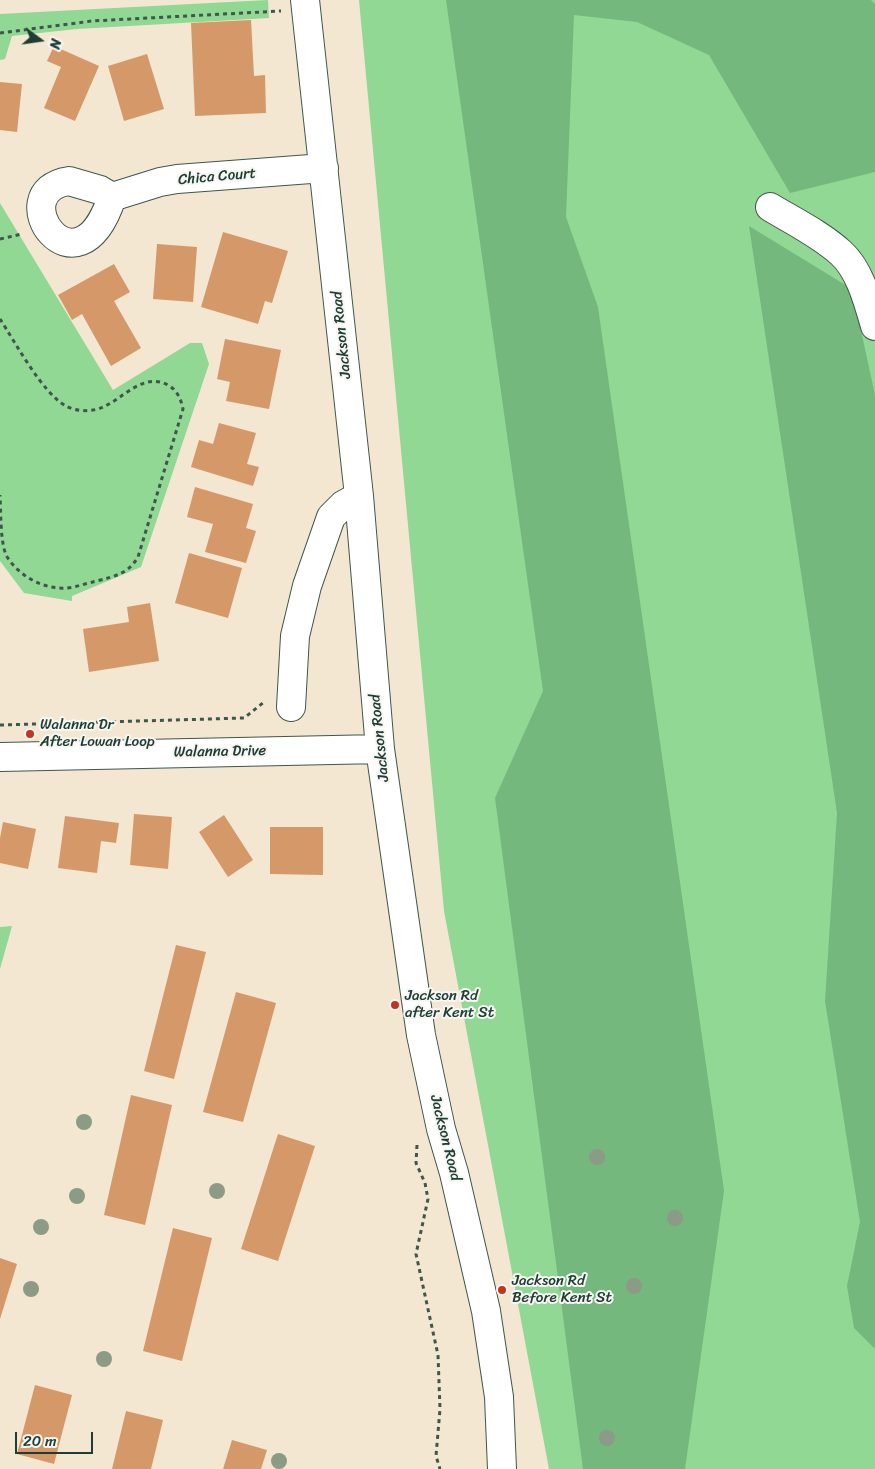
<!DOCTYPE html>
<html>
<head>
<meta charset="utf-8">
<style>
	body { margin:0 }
	#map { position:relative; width:875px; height:1469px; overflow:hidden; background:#f3e7d2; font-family:Sriracha,sans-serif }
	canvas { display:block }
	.north { position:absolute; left:15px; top:15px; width:50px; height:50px; -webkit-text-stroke:4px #f6f6f2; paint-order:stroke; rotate:104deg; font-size:14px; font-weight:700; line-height:20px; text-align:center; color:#1f3d34 }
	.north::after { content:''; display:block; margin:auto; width:18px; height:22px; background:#1f3d34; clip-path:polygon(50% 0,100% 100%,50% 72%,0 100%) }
	.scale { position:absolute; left:15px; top:1432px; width:78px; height:22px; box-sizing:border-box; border:2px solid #1f3d34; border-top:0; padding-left:6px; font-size:15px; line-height:18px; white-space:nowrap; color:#1f3d34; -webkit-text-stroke:4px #f6f6f2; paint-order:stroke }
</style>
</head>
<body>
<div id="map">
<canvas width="875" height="1469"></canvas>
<div class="north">N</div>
<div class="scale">20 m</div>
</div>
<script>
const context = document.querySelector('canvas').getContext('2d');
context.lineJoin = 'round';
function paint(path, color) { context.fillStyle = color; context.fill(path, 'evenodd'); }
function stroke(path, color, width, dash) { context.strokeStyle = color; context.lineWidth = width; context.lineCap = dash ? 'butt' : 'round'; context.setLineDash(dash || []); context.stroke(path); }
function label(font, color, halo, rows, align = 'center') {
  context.font = font + ' Sriracha,sans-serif'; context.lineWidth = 4; context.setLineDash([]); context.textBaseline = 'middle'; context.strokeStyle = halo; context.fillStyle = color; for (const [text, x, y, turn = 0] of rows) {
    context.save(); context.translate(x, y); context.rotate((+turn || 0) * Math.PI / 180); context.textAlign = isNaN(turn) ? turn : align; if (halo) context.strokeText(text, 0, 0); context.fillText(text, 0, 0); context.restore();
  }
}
paint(new Path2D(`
	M268 0 269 18 77 29 12 36 5 59 0 60V14Z
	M359 0H875V1469H549L444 911Z
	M0 203 113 390 190 343H202L209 364 141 567 72 596V601L24 593 0 561Z
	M12 926 0 969V927Z`), '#90d894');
paint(new Path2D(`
	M446 0H871L875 4V172L790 193 709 55 637 22 574 15 566 217 598 307 724 1191 685 1469H583L495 798 543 691Z
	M749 226 852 289 875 395V1349L854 1328 847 1286 860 1222 825 1001 837 813Z`), '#74b87e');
paint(new Path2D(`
	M251 20 254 76 265 75 266 113 195 116 191 23Z
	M54 46 99 66 75 121 44 108 61 67 47 61Z
	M147 54 164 109 124 121 108 66Z
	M0 82 22 84 17 132 0 130Z
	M223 232 288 251 272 303 265 301 258 324 201 307Z
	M157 244 197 247 193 302 153 299Z
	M114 264 130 292 114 301 141 348 111 366 82 314 72 320 58 295Z
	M225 339 281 350 269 409 226 401 230 382 217 379Z
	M219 423 256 433 247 464 259 467 253 486 191 467 199 440 213 444Z
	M195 487 253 504 246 528 256 531 246 563 205 552 213 524 187 517Z
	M189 553 242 568 228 618 175 603Z
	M150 603 159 661 89 672 83 629 129 622 127 607Z
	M134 814 172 817 168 869 130 865Z
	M224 815 253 860 228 877 199 832Z
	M65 816 119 823 116 843 101 841 97 873 58 868Z
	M3 822 36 829 28 869 0 863V838Z
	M270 827H323V875L270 874Z
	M176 945 206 952 174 1079 144 1071Z
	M236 992 276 1003 243 1122 203 1112Z
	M131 1095 172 1105 145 1225 104 1215Z
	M278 1134 315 1146 278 1261 241 1249Z
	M173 1228 212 1238 182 1361 143 1351Z
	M0 1258 17 1264 0 1319Z
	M35 1385 72 1395 54 1464 17 1454Z
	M126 1411 163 1420 151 1469H112Z
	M232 1440 267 1450 261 1469H223Z`), '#d59869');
const minor = new Path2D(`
	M305 0 359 496 380 749 421 1035 441 1129 454 1173 486 1311 499 1397 502 1469
	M69 181 100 190 112 197C77 304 0 191 69 181Z
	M112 197 160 182 177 179 324 168
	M770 207C793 221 820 234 841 253 860 270 868 302 875 326
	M291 707 295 636 307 586 331 517 343 505 359 496
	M0 757 380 749`);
stroke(minor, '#3f564c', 30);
stroke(new Path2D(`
	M0 33 92 21 281 11
	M0 239 22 234
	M0 319C15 342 43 394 66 406 76 412 93 412 103 407 124 398 143 372 168 385 177 390 181 399 183 409L138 557C128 574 115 576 97 581 87 583 77 587 67 588 44 590 18 576 6 555 0 539 1 513 0 495
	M0 725 244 718 264 702
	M417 1145 416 1163 425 1183 428 1199 416 1254 438 1355 440 1409 436 1456 440 1469`), '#3f564c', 3, [4, 4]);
stroke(minor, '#fff', 28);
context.fillStyle = '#8b9b86';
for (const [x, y] of [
	[84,1122],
	[597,1157],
	[217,1191],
	[77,1196],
	[675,1218],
	[41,1227],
	[634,1286],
	[31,1289],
	[104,1359],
	[607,1438],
	[279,1461]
]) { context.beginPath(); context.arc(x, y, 8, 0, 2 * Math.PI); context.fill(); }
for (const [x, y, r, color] of [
	[30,734,5,"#c8321e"],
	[395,1005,5,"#c8321e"],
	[502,1290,5,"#c8321e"]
]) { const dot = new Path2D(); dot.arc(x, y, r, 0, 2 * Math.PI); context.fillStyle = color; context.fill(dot); stroke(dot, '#f6f6f2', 2); }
label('15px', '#1f3d34', '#f6f6f2', [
	["Chica Court",217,177,-5],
	["Jackson Road",342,335,-96],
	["Jackson Road",380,738,-96],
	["Walanna Drive",220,752,-1],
	["Jackson Road",445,1138,76]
]);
label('15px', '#1f3d34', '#f6f6f2', [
	["Walanna Dr",40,725],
	["After Lowan Loop",40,742],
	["Jackson Rd",405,996],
	["after Kent St",405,1013],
	["Jackson Rd",512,1281],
	["Before Kent St",512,1298]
], 'left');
</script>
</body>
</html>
